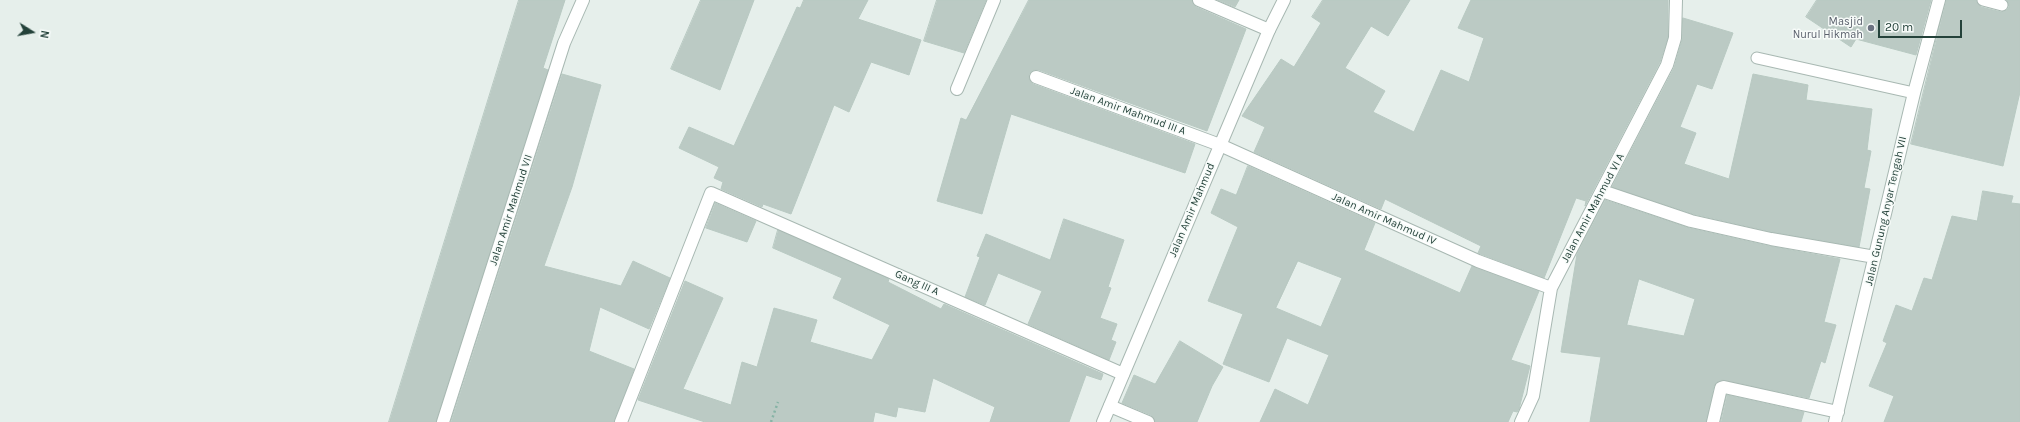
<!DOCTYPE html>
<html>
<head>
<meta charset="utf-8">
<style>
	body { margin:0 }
	#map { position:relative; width:2020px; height:422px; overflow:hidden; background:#e6efeb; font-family:Karla,sans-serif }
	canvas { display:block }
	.north { position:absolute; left:12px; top:12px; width:40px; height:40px; -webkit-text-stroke:3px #f7fbf9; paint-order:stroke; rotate:101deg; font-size:11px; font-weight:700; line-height:16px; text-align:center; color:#24423a }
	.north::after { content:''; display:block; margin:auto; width:14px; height:18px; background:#24423a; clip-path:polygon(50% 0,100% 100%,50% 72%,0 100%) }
	.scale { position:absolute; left:1878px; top:20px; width:84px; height:18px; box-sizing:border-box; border:2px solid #24423a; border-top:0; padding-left:5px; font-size:12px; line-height:14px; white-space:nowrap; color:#24423a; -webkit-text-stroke:3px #f7fbf9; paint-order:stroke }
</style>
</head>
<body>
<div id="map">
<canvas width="2020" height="422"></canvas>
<div class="north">N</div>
<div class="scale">20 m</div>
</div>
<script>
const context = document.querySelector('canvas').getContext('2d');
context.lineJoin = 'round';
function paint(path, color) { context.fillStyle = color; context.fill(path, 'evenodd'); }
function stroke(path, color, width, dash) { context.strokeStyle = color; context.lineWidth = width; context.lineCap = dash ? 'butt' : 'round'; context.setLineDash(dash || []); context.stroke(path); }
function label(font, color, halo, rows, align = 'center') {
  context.font = font + ' Karla,sans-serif'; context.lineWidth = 3; context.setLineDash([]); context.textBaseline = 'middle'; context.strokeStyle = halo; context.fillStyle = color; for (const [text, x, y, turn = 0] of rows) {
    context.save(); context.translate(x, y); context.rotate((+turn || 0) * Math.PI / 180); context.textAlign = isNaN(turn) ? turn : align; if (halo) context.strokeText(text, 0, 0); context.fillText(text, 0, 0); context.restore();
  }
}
const building = new Path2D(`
	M519 0H565L543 68 548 70 436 422H389Z
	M701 0H754L720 90 671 69Z
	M804 0H868L858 19 921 40 909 75 871 62 849 112 834 105 791 214 763 204 762 207 721 189 723 182 714 178 719 167 679 148 689 127 734 146 797 7 800 8Z
	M937 0H986L964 53 924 41Z
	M1029 0H1192L1196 7 1246 29 1207 131 1039 70H1034L1029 74V79L1033 84 1195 144 1185 173 1011 114 982 214 937 201 961 118 966 120Z
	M1218 0H1239L1235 7Z
	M1323 0H1410L1388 36 1371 26 1345 68 1385 91 1373 112 1414 132 1441 70 1469 82 1484 38 1458 28 1471 0H1668V37L1660 62 1585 206 1586 201 1576 198 1544 278 1478 253 1481 246 1385 199 1381 209 1254 152 1265 127 1242 116 1281 59 1294 67 1321 23 1312 17Z
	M1817 0H1931L1916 55 1856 39 1851 47 1806 17Z
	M1946 0H1976L1981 7 2001 12 2007 10 2009 7 2007 0H2020V92L2003 166 1911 144Z
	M1683 18 1733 33 1712 89 1697 84 1680 127 1696 133 1684 164 1729 179 1753 74 1808 85 1806 100 1872 109 1867 150 1871 151 1864 188 1870 189 1859 247 1772 232 1693 214 1612 187 1674 68 1682 40Z
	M562 74 601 85 572 187 544 266 621 286 633 261 670 278 649 329 600 307 589 351 634 369 614 422H451Z
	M1248 166 1375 223 1364 250 1460 293 1472 266 1539 291 1511 360 1530 366 1519 409 1517 412 1513 411 1508 422H1260L1275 389 1308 405 1329 355 1287 338 1269 382 1223 364 1243 314 1208 301 1238 227 1211 213 1221 189 1236 195ZM1298 261 1342 278 1321 327 1276 308Z
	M1983 191 2013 196 2011 203 2020 204V422H1884L1894 396 1869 386 1887 343 1883 341 1896 305 1912 311 1924 278 1932 280 1952 216 1977 221Z
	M1605 200 1689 228 1769 246 1840 259 1824 322 1836 325 1825 363 1821 361 1809 398 1722 380 1716 383 1714 386 1706 422H1590L1601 357 1561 352 1577 254ZM1639 279 1695 299 1684 336 1627 325Z
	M715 203 756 221 747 242 706 228Z
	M1064 219 1124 240 1108 287 1111 288 1100 318 1117 324 1111 340 1116 342 1109 360 1028 324 1042 291 998 273 985 305 965 297 980 257 977 256 986 234 1050 260Z
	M778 230 889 279 888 282 941 309 944 304 1103 374 1101 380 1086 375 1069 422H990L995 407 933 378 925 412 898 407 896 417 875 412 873 422H705L638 400 685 281 723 298 683 389 731 405 742 362 757 367 774 308 817 320 810 342 872 360 890 325 833 298 842 278 773 248Z
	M1180 341 1223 367 1212 386 1197 422H1155L1151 415 1122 403 1134 375 1155 384Z
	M1727 395 1804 412 1801 422H1721Z`);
paint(building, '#bbcac4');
stroke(building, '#b8c9c2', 1);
const service = new Path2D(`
	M1983 0 2002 5
	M1757 58 1914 93`);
const minor = new Path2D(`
	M1199 0 1269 30
	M1036 77 1220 145 1478 261 1551 288
	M957 89 994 0
	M1602 191 1691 221 1771 239 1875 257
	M1110 406 1148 422
	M443 422 564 43 583 0
	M621 422 711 193 1123 374
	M1521 422 1533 396 1551 288 1667 65 1675 38 1676 0
	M1713 422 1721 388 1724 387 1838 412
	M1835 422 1914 93 1939 0`);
const tertiary = new Path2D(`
	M1103 422 1269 30 1284 0`);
stroke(service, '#a8b8b2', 13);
stroke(minor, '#a8b8b2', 14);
stroke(tertiary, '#a8b8b2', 14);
stroke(new Path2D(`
	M771 422 778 402`), '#86b3a5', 2.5, [2, 3]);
stroke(service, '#fff', 11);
stroke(minor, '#fff', 12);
stroke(tertiary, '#fff', 12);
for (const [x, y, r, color] of [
	[1871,28,4,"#6b7280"]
]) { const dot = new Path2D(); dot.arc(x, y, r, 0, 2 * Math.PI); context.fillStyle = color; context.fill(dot); stroke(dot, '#f7fbf9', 1.5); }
label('11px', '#5b616d', '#f7fbf9', [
	["Masjid",1863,22],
	["Nurul Hikmah",1863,35]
], 'right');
label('11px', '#24423a', '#f7fbf9', [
	["Jalan Amir Mahmud III A",1128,111,20],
	["Jalan Amir Mahmud VI A",1593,208,-62],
	["Jalan Amir Mahmud VII",511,210,-72],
	["Jalan Amir Mahmud",1192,210,-67],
	["Jalan Gunung Anyar Tengah VII",1886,211,-77],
	["Jalan Amir Mahmud IV",1384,219,24],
	["Gang III A",917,283,24]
]);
</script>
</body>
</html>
